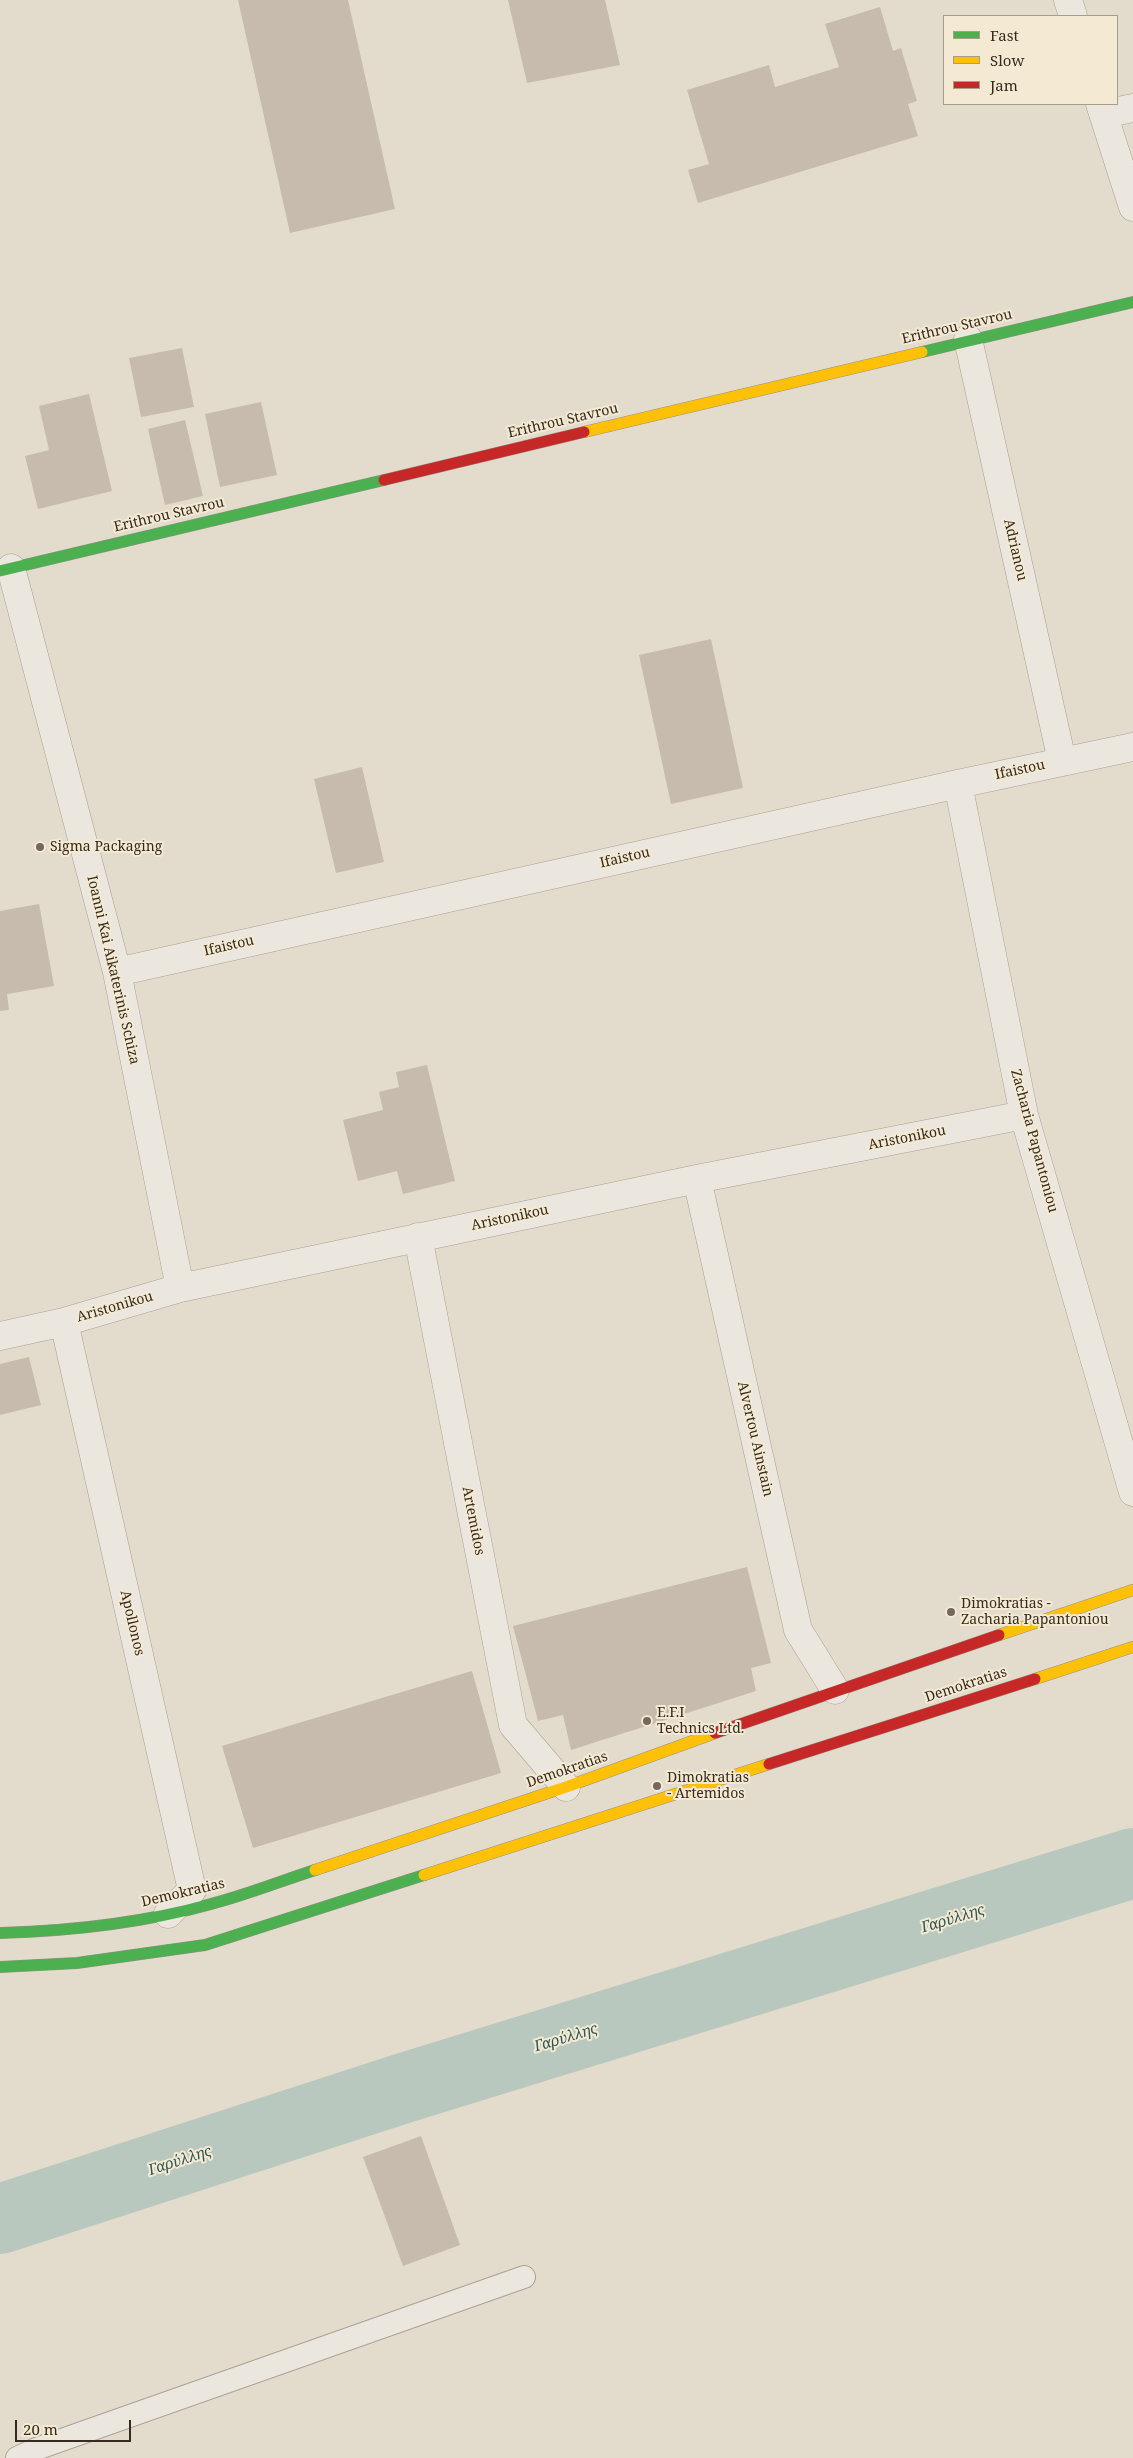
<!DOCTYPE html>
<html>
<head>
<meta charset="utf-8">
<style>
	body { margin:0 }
	#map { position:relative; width:1133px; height:2458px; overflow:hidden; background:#e3dccc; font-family:"Noto Serif",serif }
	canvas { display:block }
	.legend { position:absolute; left:943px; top:15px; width:175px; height:90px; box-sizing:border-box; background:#f4ead3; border:1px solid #a89d8b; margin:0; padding:6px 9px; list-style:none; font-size:15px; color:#362a1e }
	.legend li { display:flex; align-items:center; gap:10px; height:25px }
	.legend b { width:25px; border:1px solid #a89d8b }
	.scale { position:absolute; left:15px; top:2420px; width:116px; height:22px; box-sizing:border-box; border:2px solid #362a1e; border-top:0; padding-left:6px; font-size:15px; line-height:18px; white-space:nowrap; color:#362a1e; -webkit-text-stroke:4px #f4ead3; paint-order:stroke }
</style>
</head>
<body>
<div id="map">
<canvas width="1133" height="2458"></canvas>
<ul class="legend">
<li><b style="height:6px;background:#4caf50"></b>Fast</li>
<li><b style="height:6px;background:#ffc107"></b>Slow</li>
<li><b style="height:6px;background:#c62828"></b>Jam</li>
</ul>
<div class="scale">20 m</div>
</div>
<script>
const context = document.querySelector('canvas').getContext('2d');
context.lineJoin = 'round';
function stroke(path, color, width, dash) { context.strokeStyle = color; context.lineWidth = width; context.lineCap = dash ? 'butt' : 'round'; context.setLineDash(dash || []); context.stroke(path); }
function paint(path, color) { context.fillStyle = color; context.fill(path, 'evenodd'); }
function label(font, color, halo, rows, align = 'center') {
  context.font = font + ' "Noto Serif",serif'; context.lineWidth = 4; context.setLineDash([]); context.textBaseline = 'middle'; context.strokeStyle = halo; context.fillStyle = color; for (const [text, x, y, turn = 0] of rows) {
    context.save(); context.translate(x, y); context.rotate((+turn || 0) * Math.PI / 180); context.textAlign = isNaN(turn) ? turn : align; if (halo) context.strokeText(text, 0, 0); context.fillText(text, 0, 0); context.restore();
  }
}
stroke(new Path2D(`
	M0 2219 404 2088 1133 1863`), '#b8c8be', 70);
paint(new Path2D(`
	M238 0H348L395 209 290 233Z
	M508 0H605L620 65 527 83Z
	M880 7 893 51 901 48 917 101 908 104 918 136 698 203 688 170 709 164 687 90 769 65 775 87 839 67 825 24Z
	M182 348 194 407 141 417 129 358Z
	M89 394 112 491 38 509 25 456 49 450 39 406Z
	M261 402 277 475 220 487 205 414Z
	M185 420 203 496 165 505 148 429Z
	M711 639 743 788 671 804 639 655Z
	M362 767 384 862 336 873 314 779Z
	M39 904 54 986 7 994 9 1010 0 1011V911Z
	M427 1065 455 1181 403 1194 397 1171 358 1181 343 1120 383 1110 379 1092 399 1087 396 1072Z
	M29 1357 41 1405 0 1415V1364Z
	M747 1567 771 1663 751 1668 756 1691 571 1750 563 1715 538 1721 513 1626Z
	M472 1671 501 1773 253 1848 222 1746Z
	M421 2136 460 2245 403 2266 363 2157Z`), '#c7bbad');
const lane = new Path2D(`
	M17 2458 36 2449 524 2277`);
const street = new Path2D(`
	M1068 0 1073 16
	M1100 104 1133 207
	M1104 114 1133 108
	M968 339 1062 761
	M11 568 117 972 180 1288
	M958 784 1024 1115 1133 1492
	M117 972 958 784 1133 747
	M697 1179 798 1630 835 1690
	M418 1237 513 1725 566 1787
	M64 1322 192 1890 168 1914
	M0 1336 64 1322 180 1288 697 1179 1024 1115`);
const fast = new Path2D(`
	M922 352 1133 302
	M0 571 384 480
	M0 1933C70 1931 143 1923 211 1904 246 1895 281 1881 315 1870
	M0 1967 77 1963 205 1945 424 1875`);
const slow = new Path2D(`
	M584 432 922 352
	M999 1635 1133 1590
	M1035 1679 1133 1647
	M315 1870 566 1787 715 1733
	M424 1875 769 1764`);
const jam = new Path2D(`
	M384 480 584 432
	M715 1733 999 1635
	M769 1764 1035 1679`);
stroke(lane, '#a8a196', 24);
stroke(street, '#a8a196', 29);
stroke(fast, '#989186', 12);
stroke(slow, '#989186', 12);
stroke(jam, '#989186', 12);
stroke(lane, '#ebe7de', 22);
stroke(street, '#ebe7de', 28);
stroke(fast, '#4caf50', 11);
stroke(slow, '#ffc107', 11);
stroke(jam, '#c62828', 11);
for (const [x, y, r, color] of [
	[40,847,5,"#73685b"],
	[951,1612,5,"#73685b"],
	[647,1721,5,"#73685b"],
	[657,1786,5,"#73685b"]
]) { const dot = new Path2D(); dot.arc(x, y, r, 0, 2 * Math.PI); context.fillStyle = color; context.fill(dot); stroke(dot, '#f4ead3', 2); }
label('14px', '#362a1e', '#f4ead3', [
	["Erithrou Stavrou",957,327,-13],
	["Erithrou Stavrou",563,421,-13],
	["Erithrou Stavrou",169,515,-13],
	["Adrianou",1015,550,77],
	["Ifaistou",1020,770,-12],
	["Ifaistou",625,858,-13],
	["Ifaistou",229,946,-13],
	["Ioanni Kai Aikaterinis Schiza",113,970,77],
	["Aristonikou",907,1138,-11],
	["Zacharia Papantoniou",1034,1141,75],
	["Aristonikou",510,1218,-12],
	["Aristonikou",115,1307,-16],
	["Alvertou Ainstain",755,1439,77],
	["Artemidos",473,1521,79],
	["Apollonos",132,1623,77],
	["Demokratias",966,1685,-18],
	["Demokratias",567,1770,-19],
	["Demokratias",183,1893,-13]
]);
label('14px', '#362a1e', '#f4ead3', [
	["Sigma Packaging",50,847],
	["Dimokratias -",961,1604],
	["Zacharia Papantoniou",961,1620],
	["E.F.I",657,1713],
	["Technics Ltd.",657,1729],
	["Dimokratias",667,1778],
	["- Artemidos",667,1794]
], 'left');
label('italic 15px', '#2e5653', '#f4ead3', [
	["Γαρύλλης",953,1919,-17],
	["Γαρύλλης",566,2038,-17],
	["Γαρύλλης",180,2161,-18]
]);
</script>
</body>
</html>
